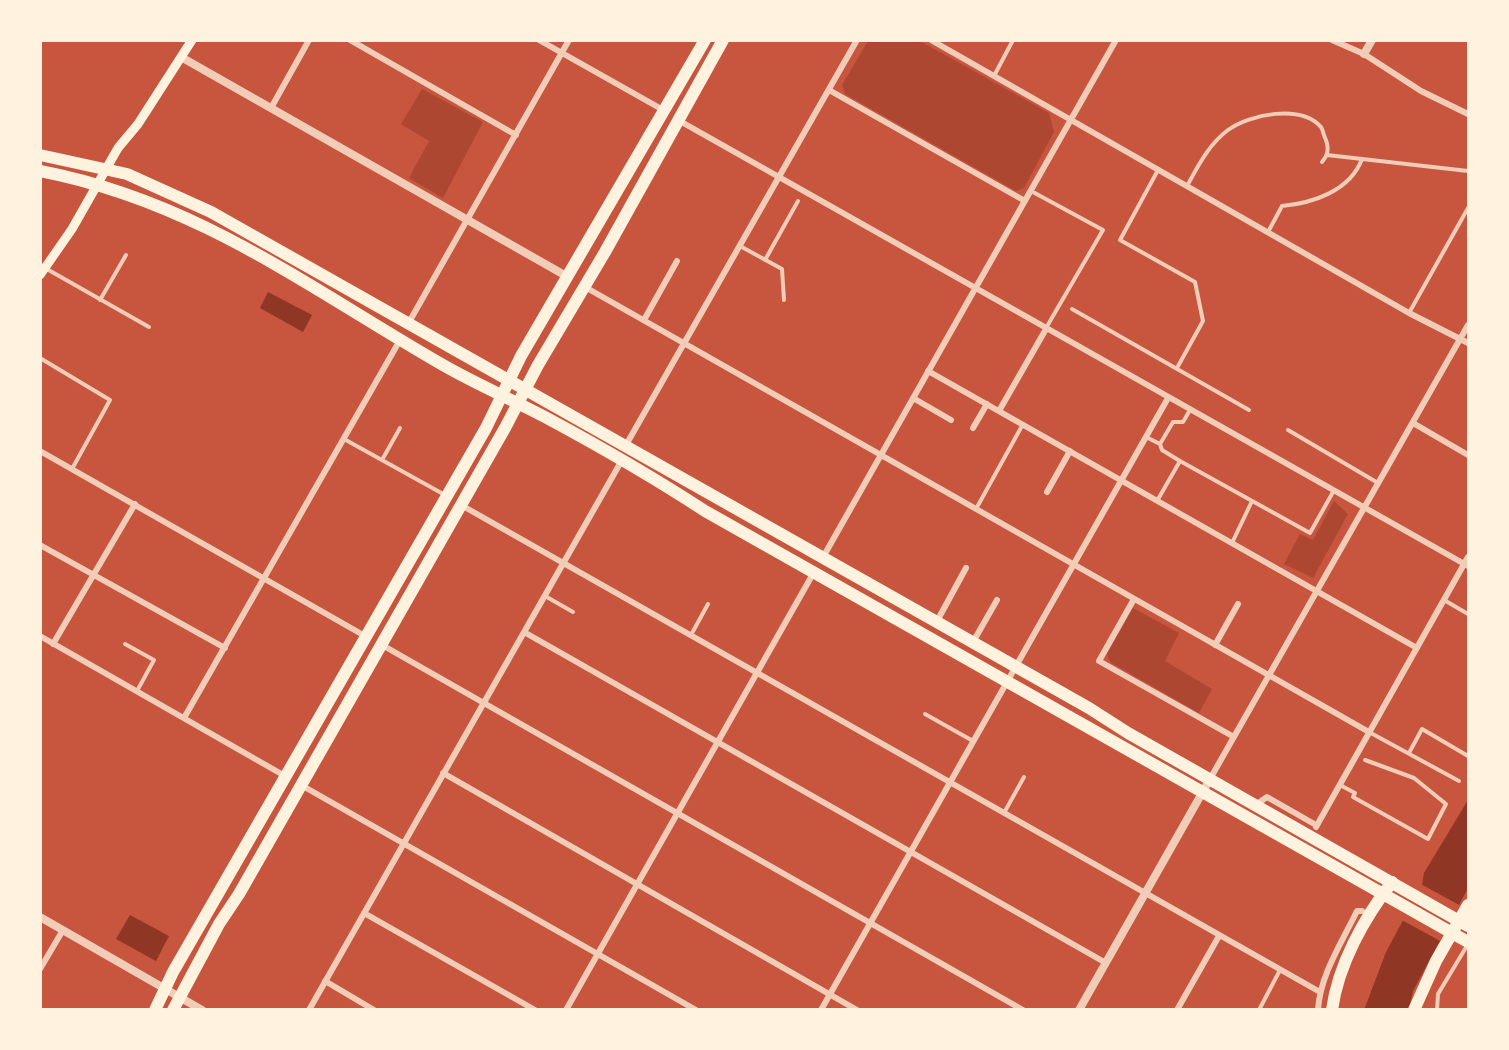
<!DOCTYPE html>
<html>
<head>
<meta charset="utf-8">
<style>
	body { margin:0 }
	#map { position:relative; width:1509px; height:1050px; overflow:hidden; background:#c8553d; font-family:Spectral,serif }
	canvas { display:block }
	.frame { position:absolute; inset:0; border:42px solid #fff3e0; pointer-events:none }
</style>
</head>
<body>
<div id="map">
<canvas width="1509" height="1050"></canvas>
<div class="frame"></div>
</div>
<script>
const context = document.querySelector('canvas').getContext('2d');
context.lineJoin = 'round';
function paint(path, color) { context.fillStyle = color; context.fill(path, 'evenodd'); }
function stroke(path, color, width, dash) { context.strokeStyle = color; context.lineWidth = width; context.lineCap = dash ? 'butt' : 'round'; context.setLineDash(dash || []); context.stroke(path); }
paint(new Path2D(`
	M868 41H920L1049 113 1054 132 1024 188 1016 191 845 94 842 85Z
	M422 89 483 122 443 198 409 178 429 141 401 124Z
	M1334 501 1348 514 1313 578 1284 564 1300 534 1313 540Z
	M1133 608 1179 633 1165 661 1212 689 1199 713 1110 662 1107 654Z`), '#ae4732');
paint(new Path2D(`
	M268 292 312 315 303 332 260 308Z
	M1468 800V888L1413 991 1409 1009 1364 1010 1386 952 1422 885 1424 873Z
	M130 915 169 936 156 961 116 939Z`), '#8f3625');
paint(new Path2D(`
	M1419 883 1461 906 1442 942 1400 919Z`), '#c8553d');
stroke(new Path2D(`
	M994 76 1013 40
	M1327 155 1468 171
	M1158 170 1120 240 1195 282 1203 321 1177 368
	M1187 186C1198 166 1209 144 1228 130 1250 114 1301 104 1321 127 1323 130 1324 137 1326 140 1329 149 1328 155 1322 162
	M1031 191 1103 230 1046 328
	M1268 232 1282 206C1313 203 1350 191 1362 159
	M740 246 782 269 784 300
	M765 260 798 201
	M45 268 149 327
	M100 300 126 255
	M1072 309 1249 410
	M1409 313 1468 208
	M40 358 110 400 72 469
	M1190 410 1183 422H1173L1160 444 1162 450 1180 461 1310 533 1333 492
	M1288 430 1378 483
	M1146 437 1160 444
	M344 439 445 495
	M382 460 400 428
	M1157 501 1180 461
	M976 509 1023 424
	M1232 543 1252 501
	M545 596 573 612
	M1444 600 1468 614
	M691 635 708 604
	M125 644 154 660 137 691
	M925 714 973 741
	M1369 732 1459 781
	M1409 753 1422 729 1468 756
	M1340 785 1355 793 1353 797 1428 839 1446 804 1414 778 1365 760
	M1004 813 1024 777
	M1259 1010 1280 970
	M1437 1010 1438 994 1468 944`), '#f1ccb7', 4);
stroke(new Path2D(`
	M350 40 516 135
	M539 40 665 111
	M931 40 1409 313 1468 343
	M1332 40 1364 54 1421 91 1468 114
	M829 90 1025 201
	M271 108 309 40
	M678 120 1468 566
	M585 287 1369 732
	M644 320 677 261
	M408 324 569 40
	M928 371 1417 648
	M913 398 951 420
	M999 411 1046 329
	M1413 423 1468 455
	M973 428 987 404
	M626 445 857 40
	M40 451 365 636
	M1047 492 1070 451
	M461 505 1320 992
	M40 545 225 648
	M822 559 1116 40
	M1134 599 1099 661 1234 737
	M936 623 966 568
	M524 632 1106 963
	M40 636 285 776
	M973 642 997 600
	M53 644 135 504
	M382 645 1023 1010
	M1215 645 1238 604
	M184 718 400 340
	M443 773 857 1010
	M1210 779 1468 325
	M301 785 696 1010
	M1257 804 1267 797 1316 825
	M1316 827 1468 557
	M364 913 535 1010
	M40 969 63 930
	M325 981 374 1010
	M309 1010 622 460
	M566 1010 814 572
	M821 1010 1168 398
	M1177 1010 1219 936
	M1318 1010C1320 975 1342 942 1357 911H1362`), '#f1ccb7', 6);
stroke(new Path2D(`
	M1364 54 1372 40
	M181 57 568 277
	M40 917 202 1010
	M1079 1010 1210 779`), '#f1ccb7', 8);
stroke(new Path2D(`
	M40 275 72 229 118 148 138 124 192 40`), '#fff3e0', 9);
stroke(new Path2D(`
	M40 155 127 174 211 212 1089 708 1128 733 1468 926
	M40 171C197 201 309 288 443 365 476 384 511 399 545 417 599 446 653 477 705 511L1468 942
	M155 1010 173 972 486 428 521 356 705 40
	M173 1010 219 924 239 894 505 428 538 365 605 252 723 40`), '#fff3e0', 12);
stroke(new Path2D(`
	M1332 1010C1338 965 1364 918 1392 882
	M1414 1010 1436 961 1468 905`), '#fff3e0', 12);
</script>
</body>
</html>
